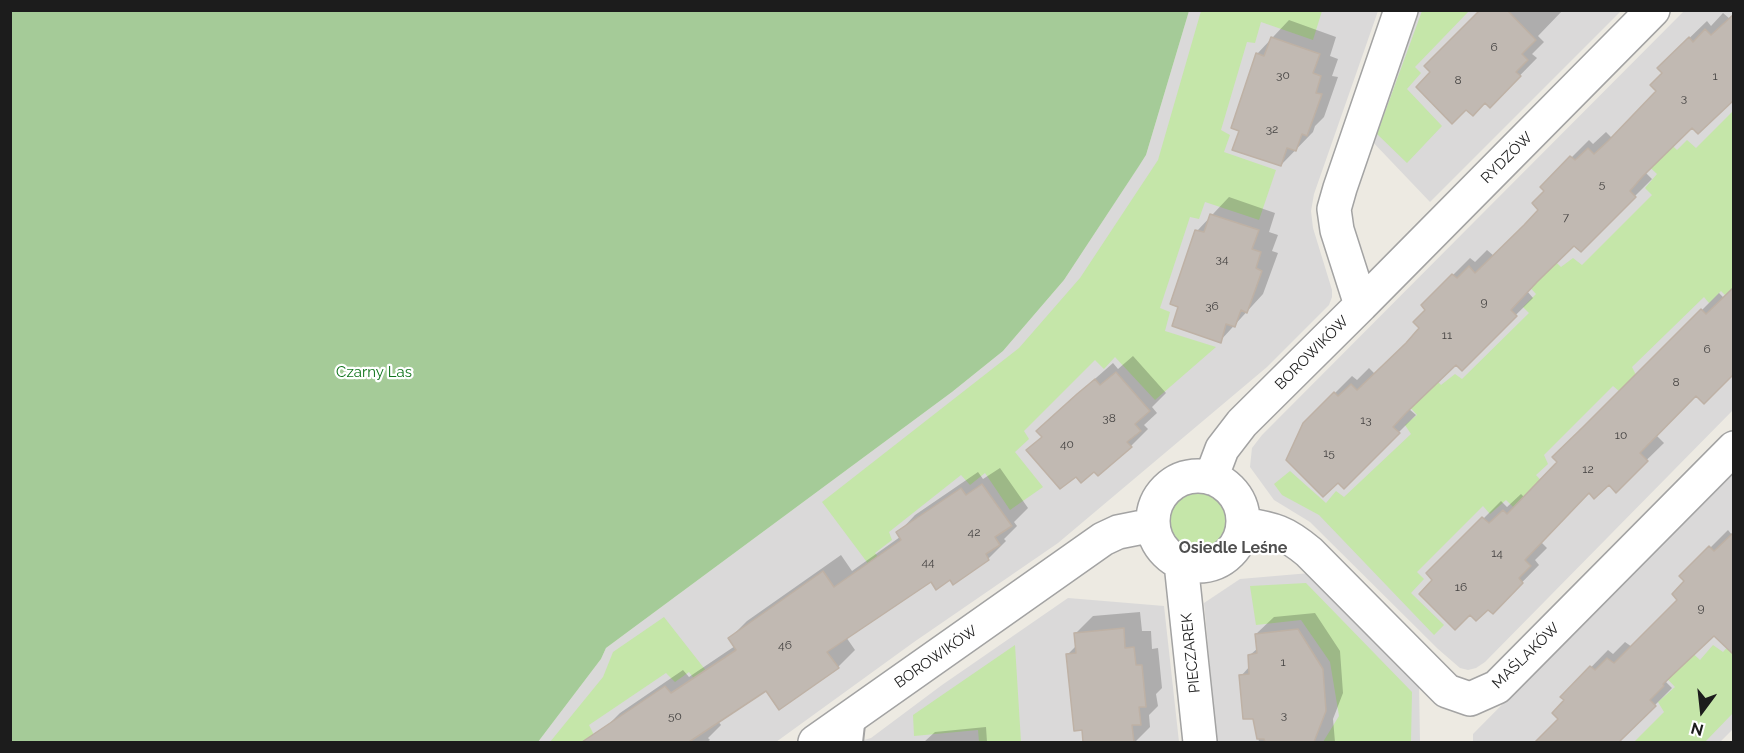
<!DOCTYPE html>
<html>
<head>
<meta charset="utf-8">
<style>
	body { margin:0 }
	#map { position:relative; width:1744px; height:753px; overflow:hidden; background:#edeae2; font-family:Raleway,sans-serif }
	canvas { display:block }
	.frame { position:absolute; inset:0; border:12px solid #1c1c1c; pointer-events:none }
	.north { position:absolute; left:1672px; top:681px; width:60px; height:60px; -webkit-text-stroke:4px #fff; paint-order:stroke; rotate:195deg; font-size:16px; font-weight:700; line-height:24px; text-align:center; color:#1c1c1c }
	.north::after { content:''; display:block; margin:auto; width:21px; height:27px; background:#1c1c1c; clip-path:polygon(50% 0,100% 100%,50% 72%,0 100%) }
</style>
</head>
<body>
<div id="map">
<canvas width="1744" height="753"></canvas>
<div class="frame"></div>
<div class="north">N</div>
</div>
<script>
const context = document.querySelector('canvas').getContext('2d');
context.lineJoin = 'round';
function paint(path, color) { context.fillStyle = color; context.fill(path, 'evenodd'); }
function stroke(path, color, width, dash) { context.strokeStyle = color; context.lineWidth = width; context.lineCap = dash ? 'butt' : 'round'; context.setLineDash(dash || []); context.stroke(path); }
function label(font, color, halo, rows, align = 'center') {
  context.font = font + ' Raleway,sans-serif'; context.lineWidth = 4.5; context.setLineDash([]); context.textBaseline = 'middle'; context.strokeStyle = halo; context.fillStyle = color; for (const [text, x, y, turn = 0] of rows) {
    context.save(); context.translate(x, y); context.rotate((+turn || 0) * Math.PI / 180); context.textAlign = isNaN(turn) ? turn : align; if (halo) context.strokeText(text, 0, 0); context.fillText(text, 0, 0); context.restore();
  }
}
paint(new Path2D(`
	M1189 11H1378L1314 194 1311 211 1313 228 1332 290V297L1329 305 1267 367 1058 543 914 642 776 742H538L601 659 606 648 952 392 1003 351 1064 280 1146 155Z
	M1414 11H1621L1430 202 1369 138Z
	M1684 11H1733V410L1485 662 1476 668 1468 670 1460 668 1438 649 1310 522 1274 500 1250 467 1252 448 1262 435Z
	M1733 471V729L1720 742H1473V734Z
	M1310 573 1419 683 1420 742H1217L1204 603 1240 579Z
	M1068 598 1164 606 1179 742H857L871 738 942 685Z`), '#dad9d9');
paint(new Path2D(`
	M1201 11H1322L1313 40 1261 22 1255 43 1247 42 1221 130 1230 135 1224 152 1276 170 1259 220 1205 202 1199 219 1190 217 1160 308 1170 312 1165 331 1216 347 1155 400 1115 357 1104 369 1095 360 1024 431 1029 439 1015 452 1043 487 1010 510 985 473 970 485 961 475 889 532 892 540 875 553 901 587 890 593 822 502 1019 348 1080 278 1158 160Z
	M1422 11H1469L1415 67 1421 73 1407 89 1442 126 1407 163 1377 134Z
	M1733 111V303L1721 291 1709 303 1704 297 1632 367 1636 375 1619 391 1613 386 1544 455 1548 464 1536 475 1565 507 1540 533 1506 500 1490 514 1483 506 1417 572 1424 579 1411 593 1444 625 1434 635 1319 515 1282 495 1274 484 1290 471 1326 503 1336 491 1344 497 1411 434 1405 425 1417 415 1386 380 1411 354 1441 385 1455 374 1462 379 1529 313 1523 307 1536 294 1504 259 1529 236 1561 267 1573 258 1582 265 1652 195 1645 188 1657 174 1621 140 1643 118 1677 150 1687 140 1696 148Z
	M1166 520a31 31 0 1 1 62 0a31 31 0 1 1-62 0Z
	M1306 583 1412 692 1411 742H1323L1339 716 1330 662 1301 620 1256 625 1250 586Z
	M664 617 729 700 717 709 689 672 675 682 666 673 589 725 595 737 588 742H550L603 677 613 652Z
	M1663 626 1700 660 1713 645 1723 652 1733 641V713L1705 742H1634L1664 712 1658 702 1675 687 1639 649Z
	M1015 645 1021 742H979L978 730 914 736 913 715Z`), '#c5e6a9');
paint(new Path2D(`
	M10 11 11 10 1189 11 1146 155 1139 166 1064 280 1003 351 952 392 606 648 601 659 538 742H11Z`), '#a5cb98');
paint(new Path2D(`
	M1482 10H1563L1538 36 1544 42 1532 54 1537 58 1490 106Z
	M1723 13 1730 19 1692 126 1646 173 1652 179 1581 250 1574 244 1527 291 1533 298 1462 368 1456 362 1409 409 1416 415 1344 487 1322 406 1352 376 1357 380 1369 368 1375 374 1422 328 1427 309 1438 290 1470 258 1475 262 1487 250 1494 256 1540 210 1546 191 1542 187 1589 140 1593 144 1606 132 1612 138 1658 91 1664 73 1676 51 1707 21 1711 26Z
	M1289 20 1336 37 1330 56 1338 59 1332 76 1338 77 1324 117 1315 126 1313 132 1281 165 1241 130 1257 54Z
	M1229 197 1275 213 1269 232 1278 235 1272 251 1278 253 1263 294 1220 341 1197 231Z
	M1719 293 1724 298 1696 394 1656 435 1664 443 1616 490 1609 483 1589 491 1541 542 1547 548 1535 560 1539 565 1493 612 1435 580 1429 573 1501 501 1507 507 1521 494 1525 498 1559 462 1584 428Z
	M1133 356 1166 393 1152 407 1157 413 1144 425 1148 429 1131 446 1095 470 1076 475 1028 451 1043 436 1038 431 1055 414 1113 363 1118 369Z
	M1000 468 1028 508 1014 522 1017 526 1004 539 1006 541 989 558 954 583 950 578 931 580 846 637 855 650 838 667 766 689 718 721 721 725 708 738 710 740 707 742H598L606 735 603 730 620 713 683 670 689 677 735 646 730 638 747 621 841 555 852 571 900 537 898 533 915 515 978 472 983 479Z
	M1728 530 1732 535 1714 633 1666 682 1672 688 1618 742H1555L1546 733 1560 719 1566 700 1562 697 1608 650 1613 654 1625 642 1632 647 1679 600 1686 581 1681 577Z
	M1140 612 1142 631H1151L1152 649 1158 648 1162 688 1156 694 1158 706 1149 715 1150 727 1135 742H1085L1084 729 1068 654 1077 645 1076 633 1093 616Z
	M1315 613 1340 651 1343 693 1333 719 1335 742H1259L1255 717 1241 676 1250 666V655L1258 648 1256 634 1274 617Z
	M986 727 987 742H924L935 732Z`), '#0003');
const building = new Path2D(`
	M1480 10H1507L1536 40 1522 54 1528 60 1516 72 1521 76 1490 108 1485 103 1473 116 1466 110 1452 124 1416 87 1430 72 1424 66Z
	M1734 14V100L1698 134 1692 128 1643 176 1630 191 1636 197 1581 252 1574 246 1537 282 1511 310 1517 316 1462 371 1456 365 1407 412 1393 427 1400 433 1344 489 1338 483 1323 497 1286 460 1303 423 1334 392 1338 396 1351 384 1357 390 1406 343 1419 328 1413 322 1425 310 1421 305 1452 274 1457 278 1469 266 1475 273 1524 225 1538 210 1532 203 1544 191 1540 187 1570 156 1575 160 1588 148 1594 154 1608 141 1656 91 1650 85 1662 73 1657 68 1689 37 1693 42 1705 29 1711 35Z
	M1271 37 1320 54 1313 73 1321 76 1316 93 1322 94 1307 136 1302 134 1296 151 1287 148 1281 166 1232 150 1239 131 1231 128 1256 53 1264 56Z
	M1210 214 1259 230 1252 249 1261 252 1256 268 1262 271 1247 313 1241 310 1235 327 1226 324 1221 343 1172 326 1178 307 1170 304 1195 230 1204 232Z
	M1734 287V374L1704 404 1696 396 1640 453 1648 461 1616 493 1609 485 1594 499 1589 493 1525 560 1531 566 1519 578 1523 583 1493 614 1488 610 1476 621 1470 615 1455 630 1419 594 1432 580 1426 573 1482 517 1489 523 1503 510 1507 514 1557 462 1552 457 1583 427 1701 309 1706 314Z
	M1116 372 1150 411 1135 424 1141 431 1127 442 1132 447 1098 476 1094 472 1081 483 1076 477 1060 489 1026 450 1042 437 1036 431 1077 394 1095 379 1100 385Z
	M982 484 1012 526 995 537 1000 545 986 554 989 560 953 585 950 580 936 590 931 582 827 652 839 668 779 710 766 691 689 742H582L665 686 671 693 736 650 728 638 823 571 834 587 901 540 896 532 961 488 966 495Z
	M1734 532V655L1714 636 1663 684 1664 686 1650 700 1656 706 1619 742H1535L1558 719 1552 713 1564 700 1560 697 1590 666 1595 670 1607 658 1614 663 1677 600 1672 594 1684 581 1679 576 1709 546 1714 551Z
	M1124 628 1125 648 1134 647 1136 665H1142L1146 707H1139L1141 725H1132L1134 742H1083L1082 730 1074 731 1066 654 1076 653 1074 633Z
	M1298 629 1323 669 1326 711 1314 742H1265L1264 739H1257L1253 719H1243L1239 675 1249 674 1248 655 1257 653 1255 634Z`);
paint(building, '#c1b9b2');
stroke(building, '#beb1a5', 1.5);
const lane = new Path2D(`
	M851 742 854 715`);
const street = new Path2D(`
	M1361 305 1653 10
	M1153 521a45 45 0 1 1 90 0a45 45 0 1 1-90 0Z
	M1211 478 1222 449 1242 423 1361 305 1337 230 1334 209 1340 188 1401 10
	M1243 524C1274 529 1285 532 1309 552L1447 691 1470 699 1497 687 1734 448
	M1181 563 1200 742
	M815 742 1103 539 1118 532 1153 525`);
stroke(lane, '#a3a3a3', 26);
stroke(street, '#a3a3a3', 36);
stroke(lane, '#fff', 22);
stroke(street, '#fff', 33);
label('12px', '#454342', null, [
	["6",1494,47],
	["30",1283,75],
	["1",1715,76],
	["8",1458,80],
	["3",1684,98],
	["32",1272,129],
	["5",1602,184],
	["7",1566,217],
	["34",1222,259],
	["9",1484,302],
	["36",1212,306],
	["11",1447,335],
	["6",1707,349],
	["8",1676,382],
	["38",1109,418],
	["13",1366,420],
	["10",1621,435],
	["40",1067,444],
	["15",1329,453],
	["12",1588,469],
	["42",974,532],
	["14",1497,553],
	["44",928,562],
	["16",1461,587],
	["9",1701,608],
	["46",785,645],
	["1",1283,662],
	["3",1284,715],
	["50",675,716]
]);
label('15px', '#1c1c1c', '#fff', [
	["RYDZÓW",1507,158,-45],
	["BOROWIKÓW",1312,353,-45],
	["PIECZAREK",1191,653,-96],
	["MAŚLAKÓW",1526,656,-44],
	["BOROWIKÓW",936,657,-35]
]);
label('15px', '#10741b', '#fff', [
	["Czarny Las",374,372]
]);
label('bold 16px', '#4f4f4f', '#fff', [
	["Osiedle Leśne",1233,548]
]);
</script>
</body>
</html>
